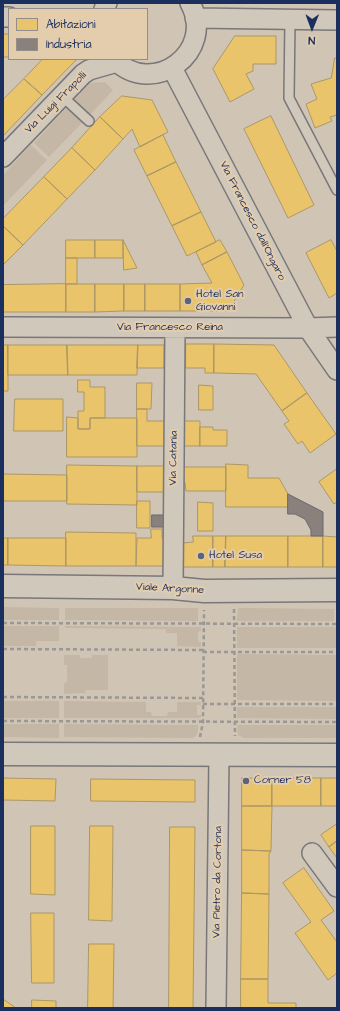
<!DOCTYPE html>
<html>
<head>
<meta charset="utf-8">
<style>
	body { margin:0 }
	#map { position:relative; width:340px; height:1011px; overflow:hidden; background:#d0c5b4; font-family:"Architects Daughter",sans-serif }
	canvas { display:block }
	.frame { position:absolute; inset:0; border:4px solid #1b2f5e; pointer-events:none }
	.legend { position:absolute; left:8px; top:8px; width:140px; height:52px; box-sizing:border-box; background:#e3cdac; border:1px solid #938e8d; margin:0; padding:5px 7px; list-style:none; font-size:12px; color:#1b2f5e }
	.legend li { display:flex; align-items:center; gap:8px; height:20px }
	.legend b { width:20px; border:1px solid #938e8d }
	.north { position:absolute; left:292px; top:8px; width:40px; height:40px; -webkit-text-stroke:3px #e3cdac; paint-order:stroke; rotate:181deg; font-size:11px; font-weight:700; line-height:16px; text-align:center; color:#1b2f5e }
	.north::after { content:''; display:block; margin:auto; width:14px; height:18px; background:#1b2f5e; clip-path:polygon(50% 0,100% 100%,50% 72%,0 100%) }
</style>
</head>
<body>
<div id="map">
<canvas width="340" height="1011"></canvas>
<div class="frame"></div>
<ul class="legend">
<li><b style="height:11px;background:#e9c46a"></b>Abitazioni</li>
<li><b style="height:11px;background:#8a817c"></b>Industria</li>
</ul>
<div class="north">N</div>
</div>
<script>
const context = document.querySelector('canvas').getContext('2d');
context.lineJoin = 'round';
function paint(path, color) { context.fillStyle = color; context.fill(path, 'evenodd'); }
function stroke(path, color, width, dash) { context.strokeStyle = color; context.lineWidth = width; context.lineCap = dash ? 'butt' : 'round'; context.setLineDash(dash || []); context.stroke(path); }
function label(font, color, halo, rows, align = 'center') {
  context.font = font + ' "Architects Daughter",sans-serif'; context.lineWidth = 4; context.setLineDash([]); context.textBaseline = 'middle'; context.strokeStyle = halo; context.fillStyle = color; for (const [text, x, y, turn = 0] of rows) {
    context.save(); context.translate(x, y); context.rotate((+turn || 0) * Math.PI / 180); context.textAlign = isNaN(turn) ? turn : align; if (halo) context.strokeText(text, 0, 0); context.fillText(text, 0, 0); context.restore();
  }
}
paint(new Path2D(`
	M105 82 113 90 90 115 74 100 90 83Z
	M68 106 84 121 49 157 34 143Z
	M31 145 47 160 3 206V175Z
	M3 607 59 608V620H3Z
	M65 608H198V621L65 620Z
	M238 608 334 609V621H237Z
	M3 626H59V641H36V646H3Z
	M65 626 201 627V631L198 632V642H201V647L177 646V633H166V629L65 628Z
	M237 627H337V648H237Z
	M237 654 337 655V701L237 700Z
	M64 655H80V658H92V655H108V690H86L85 693 64 694V683L67 682V665H64Z
	M3 701H59V718H3Z
	M64 701 146 702V712H151L152 716H167L168 712H177V702H201V705H197V715H201V718H64Z
	M237 707H337V719L237 718Z
	M3 724H59V738L3 737Z
	M64 724 198 725V731L196 736 192 738 64 737Z
	M237 725H337V738H244L238 735Z`), '#c4b7a6');
const homes = new Path2D(`
	M3 34H9V57H3Z
	M235 36H276V64H253V71L246 74 254 89 230 102 213 69Z
	M335 58H337V115L330 117 332 121 315 128 306 104 317 99 311 84 331 78Z
	M43 59H77L42 95 24 79Z
	M24 79 42 95 4 135 3 134V100Z
	M122 96 152 100 168 132 140 147 132 129 123 139 100 117Z
	M271 116 314 205 288 218 244 129Z
	M100 117 123 139 95 170 72 148Z
	M163 135 176 162 147 176 134 150Z
	M72 148 95 170 67 199 44 177Z
	M176 162 201 212 172 226 147 176Z
	M44 177 67 199 23 245 3 226V219Z
	M201 212 216 242 187 256 172 226Z
	M3 226 23 245 3 265Z
	M66 240H95V258H66Z
	M95 240H123V258H95Z
	M123 240 137 268 124 270Z
	M220 240 227 252 202 265 196 252Z
	M331 240 337 251V293L329 298 306 253Z
	M227 252 244 285 228 311H180V284L212 283 202 265Z
	M66 258H77V284H66Z
	M66 284H95V312H66Z
	M66 284V312H3V285Z
	M95 284H124V311L95 312Z
	M124 284H145V311H124Z
	M145 284H180V311H145Z
	M186 344H214V373H205V368H186Z
	M214 344 274 345 307 393 282 411 256 374 214 373Z
	M3 345H8V391H3Z
	M8 345H67L68 375H8Z
	M67 345H138L137 375H68Z
	M138 345H164V368H137Z
	M78 380H90V387H105V418H90V429H78V411H84V392H78Z
	M137 383H152L151 409H137Z
	M199 385 213 386V410H199Z
	M307 393 336 434 310 453 302 441 298 444 284 424 289 421 282 411Z
	M15 399H63V431H14Z
	M137 409H147V421H165V429H169V446H137Z
	M67 417 78 418V429H90V418H137V457H67Z
	M179 421H200V446H179Z
	M200 427H213V430H227V446H200Z
	M226 464 248 465V478H279L288 494V507H226Z
	M67 465 137 466V505L67 504Z
	M137 466H169V492H137Z
	M181 467H226V491H186L185 483H181Z
	M337 469V502L334 504 319 482Z
	M3 474 67 475V501H3Z
	M137 501H150V528H137Z
	M198 502 213 503V531H198Z
	M151 529H162V538H166V566H136L137 538H151Z
	M66 532 136 533V566H66Z
	M193 536H213V567H183V543L193 542Z
	M213 536H226L225 567H213Z
	M226 536H288V567H225Z
	M288 536H323V567H288Z
	M323 536 337 537V567H323Z
	M3 538H8V565H3Z
	M8 538H66V566L8 565Z
	M3 778 56 779 55 801 3 800Z
	M242 778H272V806H242Z
	M272 778H321V806H272Z
	M321 778H337V806H321Z
	M91 779 195 780V802L91 801Z
	M242 806H272L271 851 242 850Z
	M337 824V841L329 847 321 835Z
	M31 826H55V895L31 894Z
	M90 826H113L112 921 89 920Z
	M170 827H195L193 1008H169Z
	M337 841V858L329 847Z
	M242 850 271 851 269 854V894L242 893Z
	M304 868 334 911 321 920 337 942V973L328 980 295 933 311 922 283 883Z
	M242 893 269 894 268 979H241Z
	M31 913H54V983H32Z
	M89 944H114L113 1008H88Z
	M241 979H268V1003H296V1008H241Z
	M3 999 16 1008H3Z
	M32 1000 56 1001V1008H32Z`);
paint(homes, '#e9c46a');
stroke(homes, '#ab9766', 1);
const industry = new Path2D(`
	M288 494 323 512V536H311V530L305 519 295 514H288Z
	M152 515H167L166 527H152Z`);
paint(industry, '#8a817c');
stroke(industry, '#696873', 1);
const service = new Path2D(`
	M290 19 289 98 337 190
	M62 96 89 121`);
const minor = new Path2D(`
	M104 9 107 3
	M3 17H9
	M195 18 337 20
	M114 59C152 99 217 52 190 3
	M172 68 308 328 337 370
	M3 157 83 74 89 70 117 62
	M3 327 308 328 337 327
	M173 588 175 328
	M312 853 337 887
	M216 1008 219 756`);
const tertiary = new Path2D(`
	M3 586 173 588 204 591 337 590
	M3 754 337 755`);
stroke(service, '#797779', 12);
stroke(minor, '#797779', 22);
stroke(tertiary, '#797779', 25);
stroke(new Path2D(`
	M234 609 235 736
	M3 623 337 624
	M3 649 203 650
	M203 652H337
	M3 697 203 698
	M203 704H337
	M3 721 337 722
	M200 737 203 722 204 610`), '#9a9795', 2.5, [4, 3]);
stroke(service, '#d1c8bc', 9);
stroke(minor, '#d1c8bc', 19);
stroke(tertiary, '#d1c8bc', 22);
for (const [x, y, r, color] of [
	[188,301,4,"#5a647c"],
	[201,556,4,"#5a647c"],
	[246,781,4,"#5a647c"]
]) { const dot = new Path2D(); dot.arc(x, y, r, 0, 2 * Math.PI); context.fillStyle = color; context.fill(dot); stroke(dot, '#e3cdac', 1.5); }
label('11px', '#1b2f5e', '#e3cdac', [
	["Via Luigi Frapolli",56,103,-45],
	["Via Francesco dall'Ongaro",252,221,63],
	["Via Francesco Reina",170,328],
	["Via Catania",174,458,-89],
	["Viale Argonne",170,589,3],
	["Via Pietro da Cortona",218,882,-89]
]);
label('11px', '#1b2f5e', '#e3cdac', [
	["Hotel San",196,295],
	["Giovanni",196,308],
	["Hotel Susa",209,556],
	["Corner 58",254,781]
], 'left');
</script>
</body>
</html>
